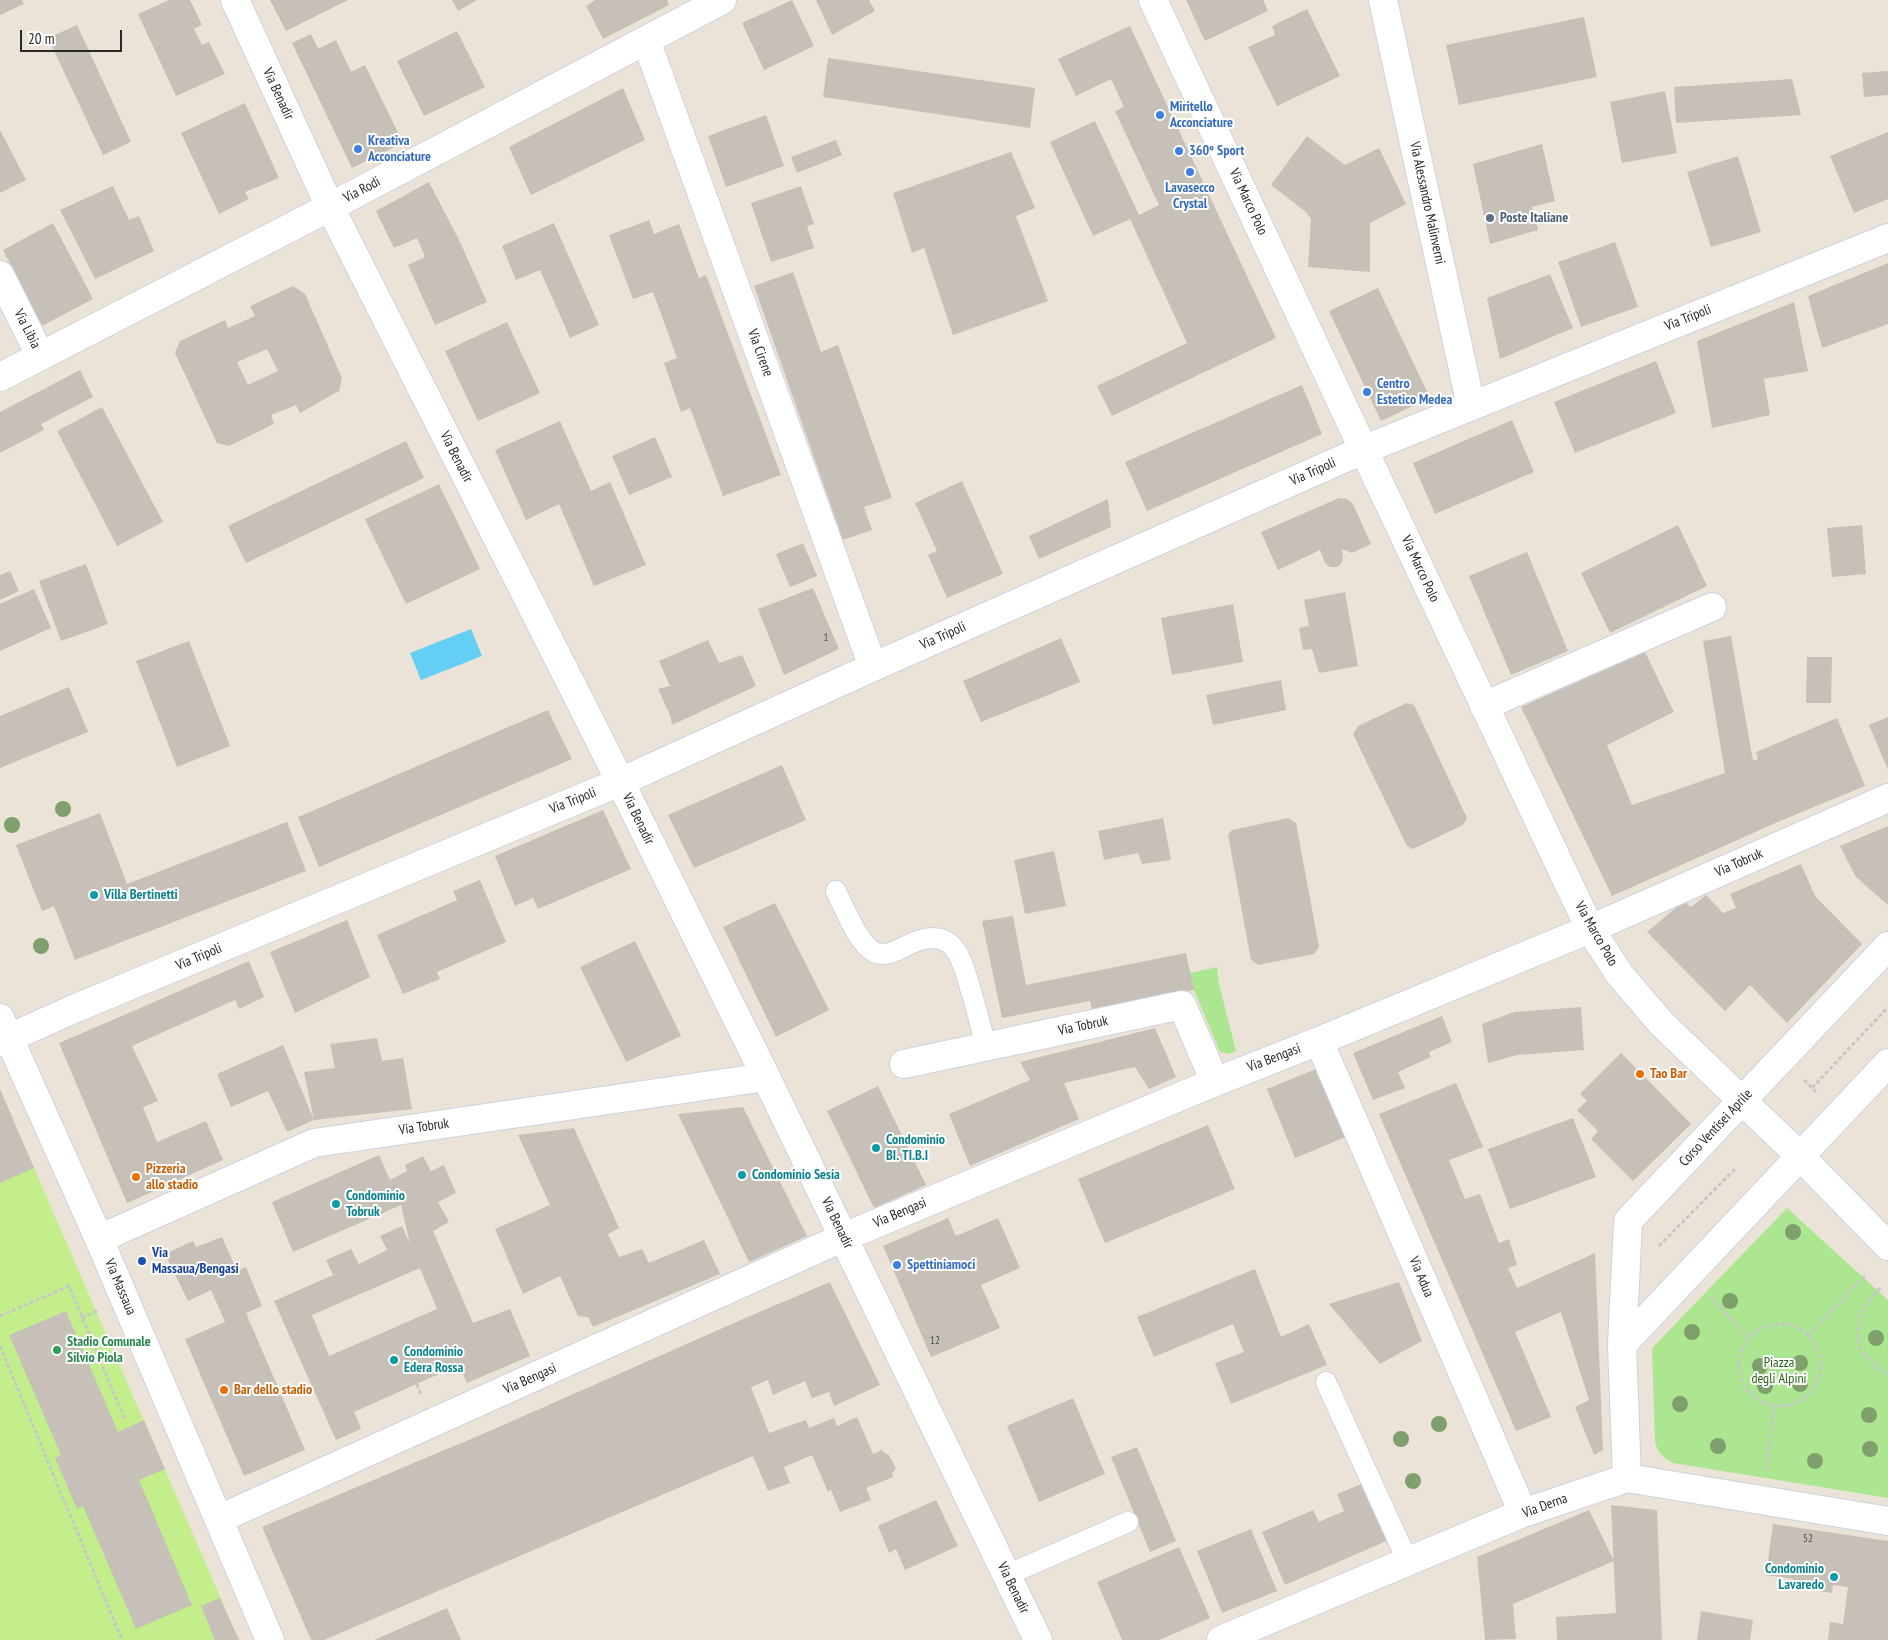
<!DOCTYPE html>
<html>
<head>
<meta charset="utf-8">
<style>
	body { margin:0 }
	#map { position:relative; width:1888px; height:1640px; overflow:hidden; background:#ebe3d8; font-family:"PT Sans Narrow",sans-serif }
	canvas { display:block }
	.scale { position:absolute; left:20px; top:30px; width:102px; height:22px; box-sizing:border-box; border:2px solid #282828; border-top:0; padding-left:6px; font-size:15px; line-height:18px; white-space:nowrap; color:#282828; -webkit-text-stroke:4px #fff; paint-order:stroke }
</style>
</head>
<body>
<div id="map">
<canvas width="1888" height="1640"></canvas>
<div class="scale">20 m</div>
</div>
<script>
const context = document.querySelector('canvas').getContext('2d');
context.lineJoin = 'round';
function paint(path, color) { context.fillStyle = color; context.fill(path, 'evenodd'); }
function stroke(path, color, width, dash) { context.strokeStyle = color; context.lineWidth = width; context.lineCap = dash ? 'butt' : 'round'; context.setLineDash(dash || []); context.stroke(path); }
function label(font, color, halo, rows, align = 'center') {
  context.font = font + ' "PT Sans Narrow",sans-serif'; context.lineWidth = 4; context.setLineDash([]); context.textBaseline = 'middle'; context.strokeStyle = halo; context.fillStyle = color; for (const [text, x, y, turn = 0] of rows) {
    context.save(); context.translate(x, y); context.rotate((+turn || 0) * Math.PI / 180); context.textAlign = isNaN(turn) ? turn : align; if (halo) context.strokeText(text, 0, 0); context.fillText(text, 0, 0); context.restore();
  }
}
paint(new Path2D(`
	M1217 967 1219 984 1236 1051 1229 1054 1220 1052 1194 990 1190 973Z
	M1787 1208 1888 1300V1498L1673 1463C1663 1458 1658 1453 1655 1442L1652 1350 1653 1347Z`), '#ade691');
paint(new Path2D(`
	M0 1092H1L239 1640H0Z`), '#c4ee8b');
paint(new Path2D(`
	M471 629 482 656 421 680 410 653Z`), '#64cef5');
paint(new Path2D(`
	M0 0H22L24 4 0 15Z
	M169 0H190L202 25 194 29 202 45 209 42 225 74 176 96 138 14Z
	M270 0H348L286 31Z
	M452 0H477L458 11Z
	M595 0H667L669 5 603 39 586 6Z
	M792 0 814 46 764 70 742 23Z
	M816 0H869L875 11 832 35Z
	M1186 0H1263L1268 11 1205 41Z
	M1307 9 1340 76 1277 106 1248 47 1275 35 1272 26Z
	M1584 17 1597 77 1459 105 1446 45Z
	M77 25 131 142 103 155 48 38Z
	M1130 26 1276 338 1112 416 1097 386 1187 343 1130 219 1093 236 1050 142 1095 121 1139 215 1159 205 1115 111 1124 107 1111 79 1076 96 1058 59Z
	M457 31 485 87 424 116 397 61Z
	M311 34 318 49 336 40 351 72 365 65 403 143 352 168 292 43Z
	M828 58 1035 88 1030 128 823 97Z
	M1888 71V95L1864 97 1862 73Z
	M1792 79 1801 115 1676 123 1674 87Z
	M623 88 645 140 531 195 509 147Z
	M1665 91 1677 153 1622 163 1610 102Z
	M245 103 279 178 245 192 249 199 219 214 181 133Z
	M766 115 784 166 726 187 708 136Z
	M0 130 26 180 0 193Z
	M1888 132V199L1854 213 1830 156Z
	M1307 136 1345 165 1379 148 1406 204 1370 223V272L1308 267 1311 219 1306 212 1271 185Z
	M836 140 842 155 797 173 791 157Z
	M1542 144 1555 201 1532 207 1538 230 1490 244 1473 164Z
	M1011 152 1035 208 1016 216 1048 301 953 335 924 248 912 253 893 193Z
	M1738 156 1761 232 1711 247 1687 172Z
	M429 182 460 242 487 302 435 325 408 265 425 257 417 238 394 248 376 211Z
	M113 186 129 220 139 216 154 251 95 279 60 210Z
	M801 186 814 224 807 226 814 248 771 262 751 203Z
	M649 220 654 234 679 224 699 278 706 275 781 475 723 496 690 408 681 412 664 363 677 358 653 292 633 299 609 235Z
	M53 223 93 299 42 326 3 250Z
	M554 223 599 325 570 338 540 270 516 280 502 246Z
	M1615 242 1638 307 1581 327 1558 262Z
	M1888 263V324L1822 348 1808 296Z
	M793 272 821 352 838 345 892 498 864 507 872 530 843 540 754 286Z
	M1550 274 1573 328 1500 359 1487 298Z
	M293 286 305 294 342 378 339 391 300 413 296 405 271 415 274 424 229 446 217 443 175 353 180 341 225 320 228 328 255 316 250 306ZM267 349 278 371 248 385 237 362Z
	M1378 288 1430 398 1381 421 1329 311Z
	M1794 302 1808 371 1764 379 1770 415 1712 428 1697 341Z
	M507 322 540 393 478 421 445 351Z
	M1656 361 1676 413 1575 453 1554 402Z
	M80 370 93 397 41 424 44 430 0 453V412Z
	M1302 385 1322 434 1147 511 1125 462Z
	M102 407 163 522 117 546 57 431Z
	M1512 420 1534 472 1435 514 1413 463Z
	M560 421 591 491 610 482 646 565 594 586 559 504 526 520 495 450Z
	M655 437 672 477 629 495 612 456Z
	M406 441 424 478 246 563 228 526Z
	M962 481 1003 574 947 598 928 555 937 551 915 503Z
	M439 484 480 569 406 604 365 519Z
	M1339 498 1347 499 1353 504 1371 544 1352 553 1342 549 1343 559 1341 564 1337 567H1330L1325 563 1320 550 1278 570 1261 532Z
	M1108 499 1111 527 1039 559 1029 536Z
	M1678 525 1707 586 1610 633 1581 573Z
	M1862 525 1866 574 1832 577 1827 528Z
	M803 543 817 576 790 587 776 554Z
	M1527 552 1568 651 1511 675 1469 576Z
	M86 564 108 624 61 641 39 581Z
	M10 571 19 591 0 600V575Z
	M813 588 839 649 784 675 758 609Z
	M34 589 51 628 0 651V604Z
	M1345 592 1358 666 1319 673 1312 649 1303 650 1299 628 1309 626 1304 600Z
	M1233 604 1243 662 1172 675 1161 618Z
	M1731 636 1753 761 1758 759 1756 752 1837 718 1865 786 1780 821 1612 896 1521 707 1645 652 1674 712 1607 745 1632 805 1725 773 1703 641Z
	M1061 638 1080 682 981 722 963 681Z
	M708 640 719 663 742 655 756 686 672 725 670 715 658 689 670 686 659 661Z
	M189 641 230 746 177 767 136 661Z
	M1807 657H1832L1831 703H1806Z
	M1281 680 1286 710 1213 725 1206 695Z
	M69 687 88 732 0 768V716Z
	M1407 703 1414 705 1467 818 1463 825 1413 849 1407 846 1353 734 1358 726Z
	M548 710 572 759 319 867 298 817Z
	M1888 717V770L1869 725Z
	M782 765 806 820 694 868 668 815Z
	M603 810 631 869 538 909 533 898 515 906 495 856Z
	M100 813 127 884 287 822 306 871 75 960 54 906 42 911 16 845Z
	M1163 818 1171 860 1142 864 1138 853 1104 860 1098 831Z
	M1288 818 1296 823 1319 947 1314 954 1258 965 1251 960 1228 835 1232 830Z
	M1888 826V905L1856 877 1840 846Z
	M1054 851 1066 906 1025 914 1014 860Z
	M1801 864 1815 896 1862 944 1787 1023 1750 985 1725 1011 1647 932 1684 901 1691 907 1706 895 1723 913 1736 908 1730 894Z
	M480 880 506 942 437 972 440 979 403 994 377 935 457 900 453 891Z
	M775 903 829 1010 776 1037 723 927Z
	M1013 916 1026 985 1186 953 1194 990 1092 1010 1090 1001 1002 1018 982 921Z
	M347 920 370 977 295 1013 270 952Z
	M635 941 681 1036 626 1062 580 967Z
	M249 961 264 997 239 1009 235 1000 132 1046 158 1101 143 1107 157 1142 206 1121 223 1160 127 1203 59 1043Z
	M1581 1007 1584 1050 1517 1055 1488 1063 1482 1024 1514 1012Z
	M1442 1016 1452 1042 1429 1052 1431 1057 1398 1072 1405 1088 1373 1100 1353 1053Z
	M1155 1028 1176 1077 1149 1089 1135 1067 1064 1083 1079 1119 970 1166 949 1114 1030 1080 1020 1062Z
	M377 1038 382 1061 403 1058 412 1109 314 1120 304 1072 335 1068 330 1044Z
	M283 1045 314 1120 287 1132 268 1091 231 1107 217 1074Z
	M1621 1053 1691 1124 1633 1181 1591 1139 1598 1131 1577 1110 1587 1101 1580 1094Z
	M1318 1068 1348 1136 1295 1158 1267 1089Z
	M1456 1083 1483 1147 1449 1160 1465 1199 1480 1194 1499 1243 1509 1239 1517 1265 1508 1268 1517 1288 1595 1253 1603 1450 1594 1455 1575 1407 1589 1400 1561 1312 1515 1332 1551 1417 1516 1431 1379 1114Z
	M878 1086 926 1185 874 1208 827 1111Z
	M0 1089 34 1168 0 1183Z
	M743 1107 807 1236 749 1262 678 1114Z
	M1573 1118 1596 1177 1510 1209 1488 1149Z
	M1208 1125 1235 1189 1105 1243 1078 1179Z
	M574 1128 619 1228 608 1234 619 1257 642 1249 649 1263 704 1240 720 1274 593 1327 588 1317 578 1316 560 1276 523 1294 495 1229 550 1205 518 1135Z
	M379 1155 390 1180 407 1171 405 1165 423 1156 431 1171 444 1165 456 1193 438 1202 449 1222 433 1231 473 1323 510 1309 530 1356 467 1383 459 1365 354 1412 361 1429 336 1440 274 1301 333 1275 326 1260 351 1249 359 1264 387 1250 380 1236 402 1226 410 1244 401 1205 293 1252 272 1202ZM420 1268 437 1309 329 1356 312 1315Z
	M948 1218 956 1236 998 1218 1020 1268 981 1285 1000 1328 931 1357 883 1246Z
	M222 1237 237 1271 246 1267 262 1306 246 1313 305 1450 244 1476 185 1339 225 1322 211 1290 188 1301 165 1254 193 1241 196 1247Z
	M1255 1269 1281 1337 1309 1324 1327 1365 1231 1404 1215 1363 1244 1352 1233 1324 1154 1357 1137 1317Z
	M830 1282 880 1385 834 1406 829 1392 812 1398 805 1381 773 1395 768 1380 751 1387 769 1433 806 1420 809 1428 834 1418 837 1426 857 1417 873 1454 882 1450 884 1453 889 1455 896 1469 892 1473 893 1477 866 1488 871 1500 840 1512 831 1490 828 1492 812 1455 784 1467 790 1483 768 1491 753 1456 324 1640H311L262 1527 492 1430 743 1319Z
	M1399 1282 1422 1341 1380 1364 1329 1304Z
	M66 1311 118 1432 144 1420 165 1469 139 1480 192 1605 136 1629 83 1506 77 1509 55 1458 61 1455 9 1335Z
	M1073 1398 1105 1474 1039 1502 1007 1426Z
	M1137 1447 1176 1541 1150 1552 1111 1457Z
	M1364 1483 1389 1540 1285 1585 1262 1532 1313 1510 1319 1522 1344 1511 1337 1494Z
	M936 1500 958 1546 905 1570 896 1549 889 1553 878 1526Z
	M1611 1505 1657 1510 1662 1640H1557L1556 1617 1616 1613Z
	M1589 1510 1614 1561 1513 1604 1516 1639 1485 1640 1477 1557Z
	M1773 1524 1888 1541V1640H1828L1830 1622 1843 1624 1848 1587 1833 1585 1832 1593 1792 1587 1793 1579 1766 1575Z
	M1251 1529 1277 1591 1222 1613 1197 1551Z
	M1179 1547 1210 1618 1159 1640H1122L1097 1582Z
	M220 1598 239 1640H215L201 1606Z
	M447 1608 461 1640H374Z
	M1701 1611 1753 1620 1750 1640H1697Z`), '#c6c0b8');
const service = new Path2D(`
	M836 891C844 907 858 944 874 952 886 958 899 949 910 944 954 924 961 957 971 991 977 1010 981 1028 986 1047
	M1326 1382 1408 1562
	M1007 1575 1128 1522`);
const minor = new Path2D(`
	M235 0 330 207 600 741 766 1077 1038 1640
	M1153 0 1343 406 1590 929 1620 975 1662 1024 1800 1156 1888 1246
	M1383 0 1471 406
	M646 40 873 667
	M0 275 40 355
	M0 377 330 207 722 0
	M1484 706 1712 607
	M1319 1041 1523 1513
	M0 1042 76 1008 620 782 873 667 1363 450 1888 238
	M904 1064 1182 1005 1215 1082
	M99 1239 314 1143 766 1077
	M1622 1345 1888 1063
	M1627 1478 1622 1345 1628 1221 1888 946
	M219 1519 844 1237 1215 1082 1319 1041 1590 929 1888 798
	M1221 1640 1523 1513 1627 1478 1888 1521`);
const tertiary = new Path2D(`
	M0 1018 99 1239 270 1640`);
stroke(service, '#cdd1e2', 22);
stroke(minor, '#cdd1e2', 30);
stroke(tertiary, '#cdd1e2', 30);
stroke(new Path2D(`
	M1804 1080 1817 1093
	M1812 1088 1888 1007
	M1659 1246 1736 1168
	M1880 1288C1860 1308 1846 1340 1872 1363 1877 1368 1881 1372 1888 1374
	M1711 1298 1749 1337
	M0 1316 69 1286 125 1420
	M82 1318 97 1311
	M1739 1365a41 41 0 1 1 82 0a41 41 0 1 1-82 0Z
	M1808 1335 1866 1275
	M0 1346 122 1640
	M417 1384 421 1394
	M1766 1470 1774 1406`), '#c7c7c7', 3, [4, 2.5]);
stroke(service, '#fff', 20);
stroke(minor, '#fff', 28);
stroke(tertiary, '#fff', 28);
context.fillStyle = '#7f9f6d';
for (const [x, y] of [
	[63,809],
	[12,825],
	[41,946],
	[1793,1232],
	[1730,1301],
	[1692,1332],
	[1876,1338],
	[1800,1363],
	[1760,1366],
	[1800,1384],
	[1765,1386],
	[1680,1404],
	[1869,1415],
	[1439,1424],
	[1401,1439],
	[1718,1446],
	[1870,1449],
	[1815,1461],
	[1413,1481]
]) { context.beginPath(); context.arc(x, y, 8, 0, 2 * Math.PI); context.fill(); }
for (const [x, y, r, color] of [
	[1160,115,5,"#3f7fe0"],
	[358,149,5,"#3f7fe0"],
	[1179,151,5,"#3f7fe0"],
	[1190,172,5,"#3f7fe0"],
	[1490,218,5,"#5c6f8a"],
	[1367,392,5,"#3f7fe0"],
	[94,895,5,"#0f9aa8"],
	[1640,1074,5,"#e8710a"],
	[876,1148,5,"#0f9aa8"],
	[742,1175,5,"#0f9aa8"],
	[136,1177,5,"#e8710a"],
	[336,1204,5,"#0f9aa8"],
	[142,1261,5,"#1a4fb4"],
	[897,1265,5,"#3f7fe0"],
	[57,1350,5,"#2e9e5b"],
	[394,1360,5,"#0f9aa8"],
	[224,1390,5,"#e8710a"],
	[1834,1577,5,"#0f9aa8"]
]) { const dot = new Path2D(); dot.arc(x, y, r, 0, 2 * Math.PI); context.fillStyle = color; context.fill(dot); stroke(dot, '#fff', 2); }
label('11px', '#504e4c', null, [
	["1",826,638],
	["12",935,1341],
	["52",1808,1539]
]);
label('14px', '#282828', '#fff', [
	["Via Benadir",278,94,65],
	["Via Rodi",362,190,-28],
	["Via Marco Polo",1248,202,65],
	["Via Alessandro Malinverni",1427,203,78],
	["Via Tripoli",1688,318,-22],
	["Via Libia",27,329,63],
	["Via Cirene",760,353,70],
	["Via Benadir",456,457,63],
	["Via Tripoli",1313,472,-24],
	["Via Marco Polo",1420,569,65],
	["Via Tripoli",943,636,-24],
	["Via Tripoli",573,801,-22],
	["Via Benadir",638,819,64],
	["Via Tobruk",1739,863,-24],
	["Via Marco Polo",1596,934,60],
	["Via Tripoli",199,957,-23],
	["Via Tobruk",1083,1026,-12],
	["Via Bengasi",1274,1058,-21],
	["Via Tobruk",424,1127,-8],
	["Corso Ventisei Aprile",1716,1128,-47],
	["Via Bengasi",900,1213,-23],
	["Via Benadir",837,1223,64],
	["Via Adua",1421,1277,67],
	["Via Massaua",120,1287,67],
	["Via Bengasi",530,1379,-24],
	["Via Derna",1545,1506,-20],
	["Via Benadir",1013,1588,64]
]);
label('bold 14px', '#366cbe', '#fff', [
	["Miritello",1170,107],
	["Acconciature",1170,123],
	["Kreativa",368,141],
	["Acconciature",368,157],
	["360° Sport",1189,151],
	["Lavasecco",1190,188,"center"],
	["Crystal",1190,204,"center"],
	["Centro",1377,384],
	["Estetico Medea",1377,400],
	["Spettiniamoci",907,1265]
], 'left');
label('bold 14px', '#4e5e75', '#fff', [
	["Poste Italiane",1500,218]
], 'left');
label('bold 14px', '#0d838f', '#fff', [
	["Villa Bertinetti",104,895],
	["Condominio",886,1140],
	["BI. TI.B.I",886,1156],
	["Condominio Sesia",752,1175],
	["Condominio",346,1196],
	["Tobruk",346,1212],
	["Condominio",404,1352],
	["Edera Rossa",404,1368],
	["Condominio",1824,1569,"right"],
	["Lavaredo",1824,1585,"right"]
], 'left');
label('bold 14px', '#c56008', '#fff', [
	["Tao Bar",1650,1074],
	["Pizzeria",146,1169],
	["allo stadio",146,1185],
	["Bar dello stadio",234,1390]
], 'left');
label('bold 14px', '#164399', '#fff', [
	["Via",152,1253],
	["Massaua/Bengasi",152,1269]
], 'left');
label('bold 14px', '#27864d', '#fff', [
	["Stadio Comunale",67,1342],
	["Silvio Piola",67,1358]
], 'left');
label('14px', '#266715', '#fff', [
	["Piazza",1779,1363],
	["degli Alpini",1779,1379]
]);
</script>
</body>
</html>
